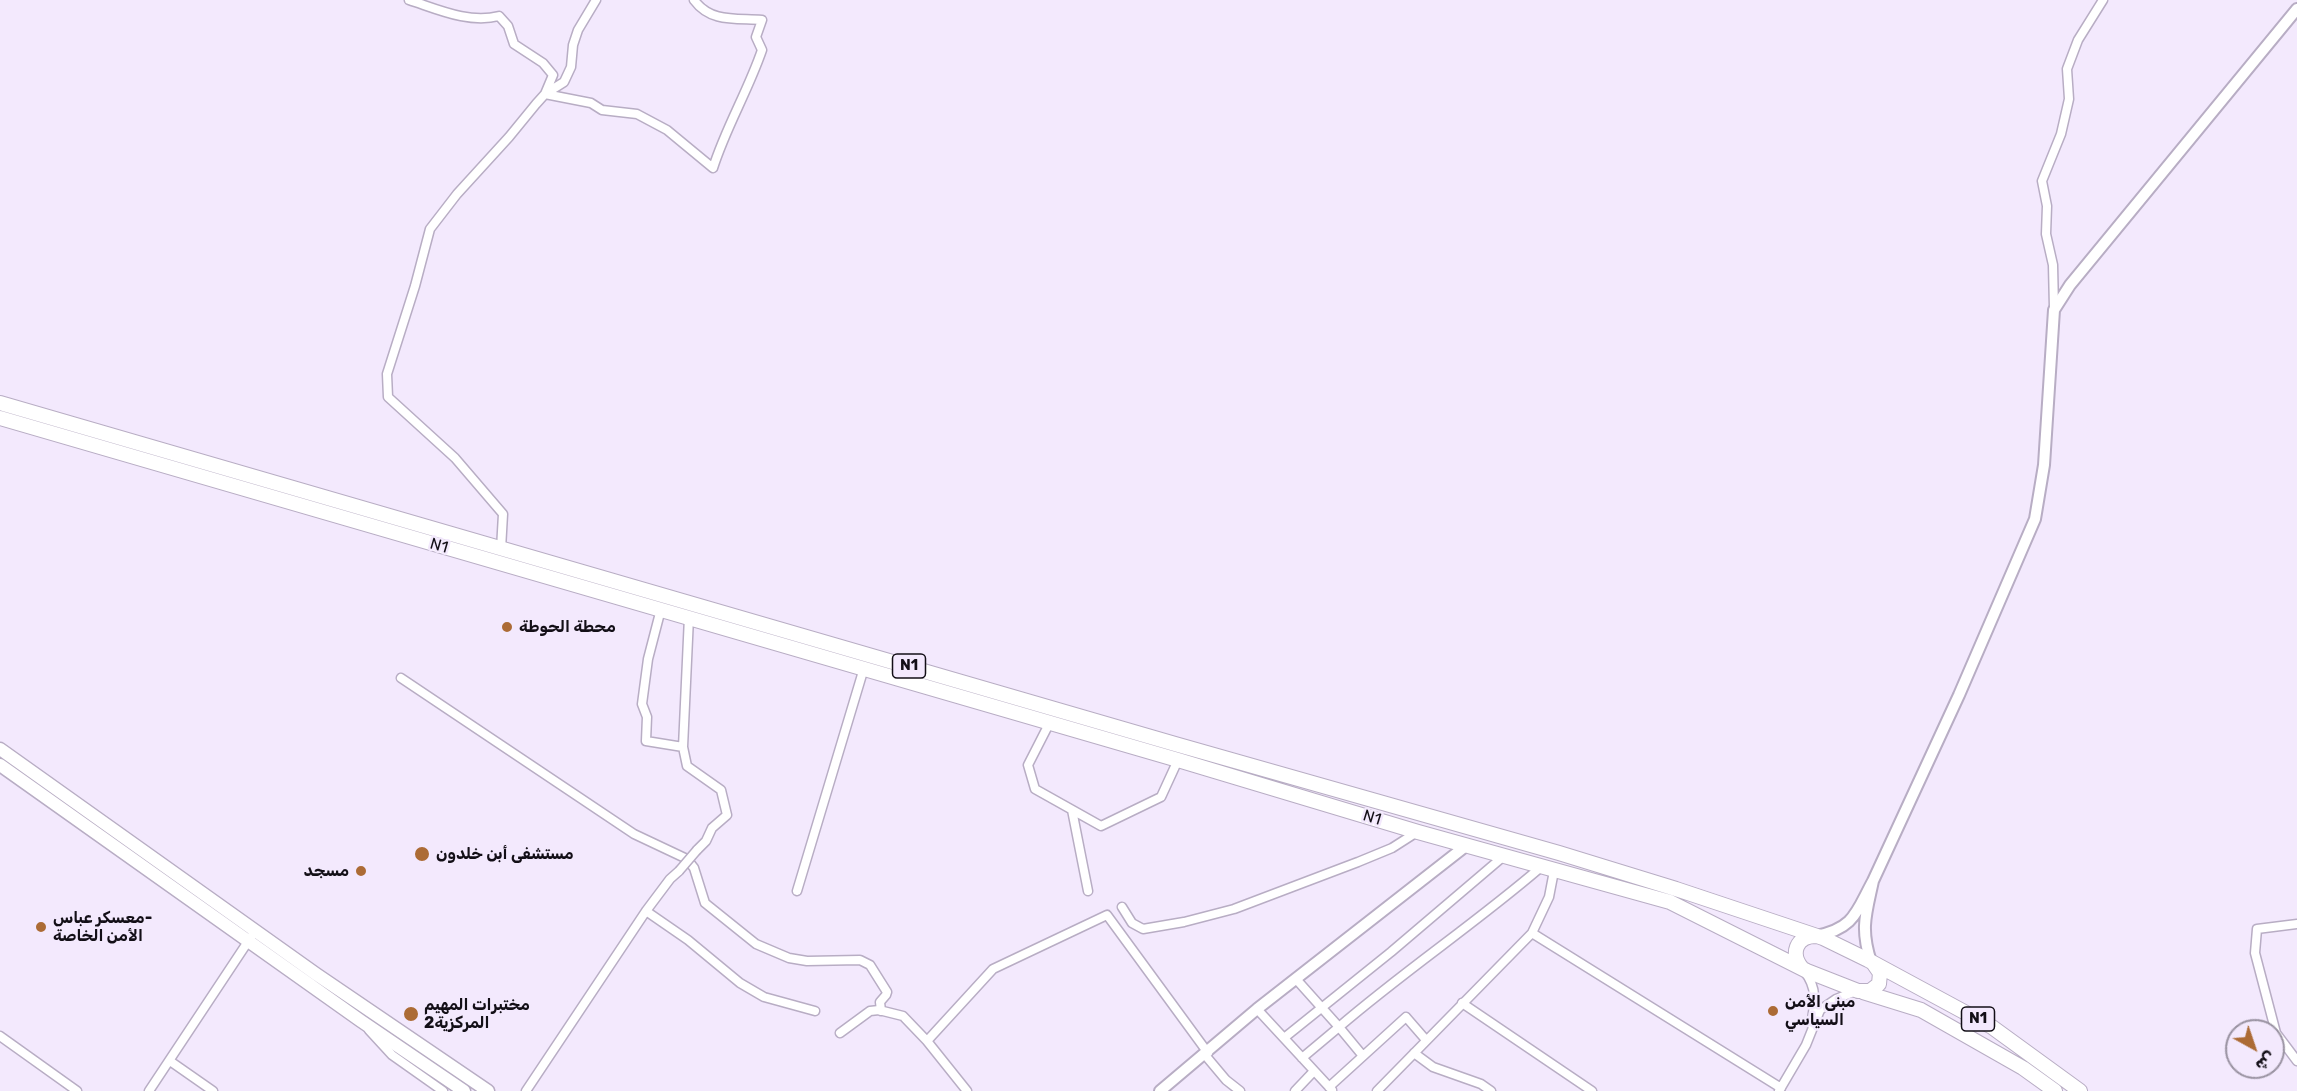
<!DOCTYPE html>
<html>
<head>
<meta charset="utf-8">
<style>
	body { margin:0 }
	#map { position:relative; width:2297px; height:1091px; overflow:hidden; background:#f3e9fd; font-family:Rubik,Vazirmatn,sans-serif }
	canvas { display:block }
	.north { position:absolute; left:2225px; top:1019px; width:60px; height:60px; box-sizing:border-box; background:#f3e9fd; border:2px solid #9992a1; border-radius:50%; rotate:140deg; font-size:16px; font-weight:700; line-height:24px; text-align:center; color:#130f17 }
	.north::after { content:''; display:block; margin:auto; width:21px; height:27px; background:#ac6b35; clip-path:polygon(50% 0,100% 100%,50% 72%,0 100%) }
</style>
</head>
<body>
<div id="map">
<canvas width="2297" height="1091"></canvas>
<div class="north">ش</div>
</div>
<script>
const context = document.querySelector('canvas').getContext('2d');
context.lineJoin = 'round';
function stroke(path, color, width, dash) { context.strokeStyle = color; context.lineWidth = width; context.lineCap = dash ? 'butt' : 'round'; context.setLineDash(dash || []); context.stroke(path); }
function label(font, color, halo, rows, align = 'center') {
  context.font = font + ' Rubik,Vazirmatn,sans-serif'; context.lineWidth = 5; context.setLineDash([]); context.textBaseline = 'middle'; context.strokeStyle = halo; context.fillStyle = color; for (const [text, x, y, turn = 0] of rows) {
    context.save(); context.translate(x, y); context.rotate((+turn || 0) * Math.PI / 180); context.textAlign = isNaN(turn) ? turn : align; if (halo) context.strokeText(text, 0, 0); context.fillText(text, 0, 0); context.restore();
  }
}
const minor = new Path2D(`
	M409 0C437 9 469 24 499 16L508 26 514 44 543 63 553 75 545 94
	M545 94 591 103 602 110 637 114 667 130 713 168C726 127 748 91 762 50L756 37 762 20C736 18 711 23 694 0
	M2054 308 2053 265 2046 234 2047 206 2042 181 2061 134 2069 99 2067 69 2078 40 2103 0
	M501 549 503 514 455 458 388 397 387 374 415 286 430 229 457 194 509 137 536 104 545 94 564 82 571 67 573 45 578 30 596 0
	M661 609 648 659 642 704 647 717 646 741 683 747
	M689 617 683 747 687 766 721 790 727 815 712 828 706 841 697 850
	M401 678 634 834 687 859 694 868 705 903 756 944 789 958 807 961 860 960 870 965 887 992 886 995 880 1002 881 1011
	M1050 722 1028 765 1035 789 1101 826 1161 797 1178 760
	M1072 810 1088 891
	M797 891 864 668
	M1122 907 1132 923 1143 929 1184 922 1234 909 1358 862 1392 848 1417 832
	M646 911 688 940 740 983 764 997 815 1011
	M2297 924 2257 929 2255 953 2276 1033 2297 1061
	M1532 933 1781 1088
	M1804 971C1818 988 1815 1004 1811 1024
	M1296 979 1339 1027C1404 971 1476 923 1541 867
	M1462 1003 1592 1091
	M1257 1009 1332 1090
	M369 1030 392 1055 443 1091
	M840 1033 870 1011 879 1010 903 1016 927 1041 967 1091
	M0 1036 77 1091
	M1284 1038 1391 952 1505 855
	M927 1041 993 969 1107 915 1208 1053
	M1414 1053 1433 1067 1481 1084 1491 1091
	M1205 1055 1226 1080 1240 1091
	M1302 1058 1339 1027 1363 1056
	M170 1061 213 1091
	M1329 1087 1406 1017 1426 1040
	M149 1091 255 931
	M526 1091 646 911 670 879 679 871
	M1295 1091 1314 1071
	M1377 1091 1532 933 1549 897 1554 871
	M1779 1091 1806 1045 1820 1010 1836 999 1856 991`);
const tertiary = new Path2D(`
	M1873 881 1959 695 2035 519 2044 465 2054 310 2070 285 2297 9
	M1816 936C1855 928 1856 912 1873 881 1866 914 1860 928 1871 962
	M1160 1091 1257 1009 1467 845`);
const secondary = new Path2D(`
	M0 749 316 974 488 1091
	M0 765 361 1021 464 1091`);
const trunk = new Path2D(`
	M0 403 1175 744 1559 853 1676 889 1823 938 1868 960 1992 1027 2080 1091
	M0 418 1178 760 1418 832 1670 902 1807 971 1858 991H1870L1879 984 1880 973 1873 963
	M1802 968C1790 954 1796 936 1816 936
	M1863 992 1921 1010 2023 1068 2055 1091`);
stroke(minor, '#b8adc4', 11);
stroke(tertiary, '#b8adc4', 14);
stroke(secondary, '#b8adc4', 15);
stroke(trunk, '#b8adc4', 16);
stroke(minor, '#fff', 8);
stroke(tertiary, '#fff', 10);
stroke(secondary, '#fff', 12);
stroke(trunk, '#fff', 14);
const minorBridge = new Path2D(`
	M679 871 697 850`);
stroke(minorBridge, '#b8adc4', 11, []);
stroke(minorBridge, '#fff', 8);
for (const [x, y, r, color] of [
	[507,627,6,"#ac6b35"],
	[422,854,8,"#ac6b35"],
	[361,871,6,"#ac6b35"],
	[41,927,6,"#ac6b35"],
	[1773,1011,6,"#ac6b35"],
	[411,1014,8,"#ac6b35"]
]) { const dot = new Path2D(); dot.arc(x, y, r, 0, 2 * Math.PI); context.fillStyle = color; context.fill(dot); stroke(dot, '#f3e9fd', 2); }
for (const [x, y, w] of [
	[909,666,33],
	[1978,1019,33]
]) { const box = new Path2D(); box.roundRect(x - w / 2, y - 12, w, 24, 4.5); context.fillStyle = '#f3e9fd'; context.fill(box); stroke(box, '#130f17', 1.5); }
label('bold 15px', '#130f17', null, [
	["N1",909,666],
	["N1",1978,1019]
]);
label('16px', '#130f17', '#f3e9fd', [
	["N1",439,546,16],
	["N1",1372,818,17]
]);
label('bold 16px', '#130f17', '#f3e9fd', [
	["محطة الحوطة",519,627],
	["مستشفى أبن خلدون",436,854],
	["مسجد",349,871,"right"],
	["معسكر عباس-",53,918],
	["الأمن الخاصة",53,936],
	["مبنى الأمن",1785,1002],
	["السياسي",1785,1020],
	["مختبرات المهيم",424,1005],
	["المركزية2",424,1023]
], 'left');
</script>
</body>
</html>
